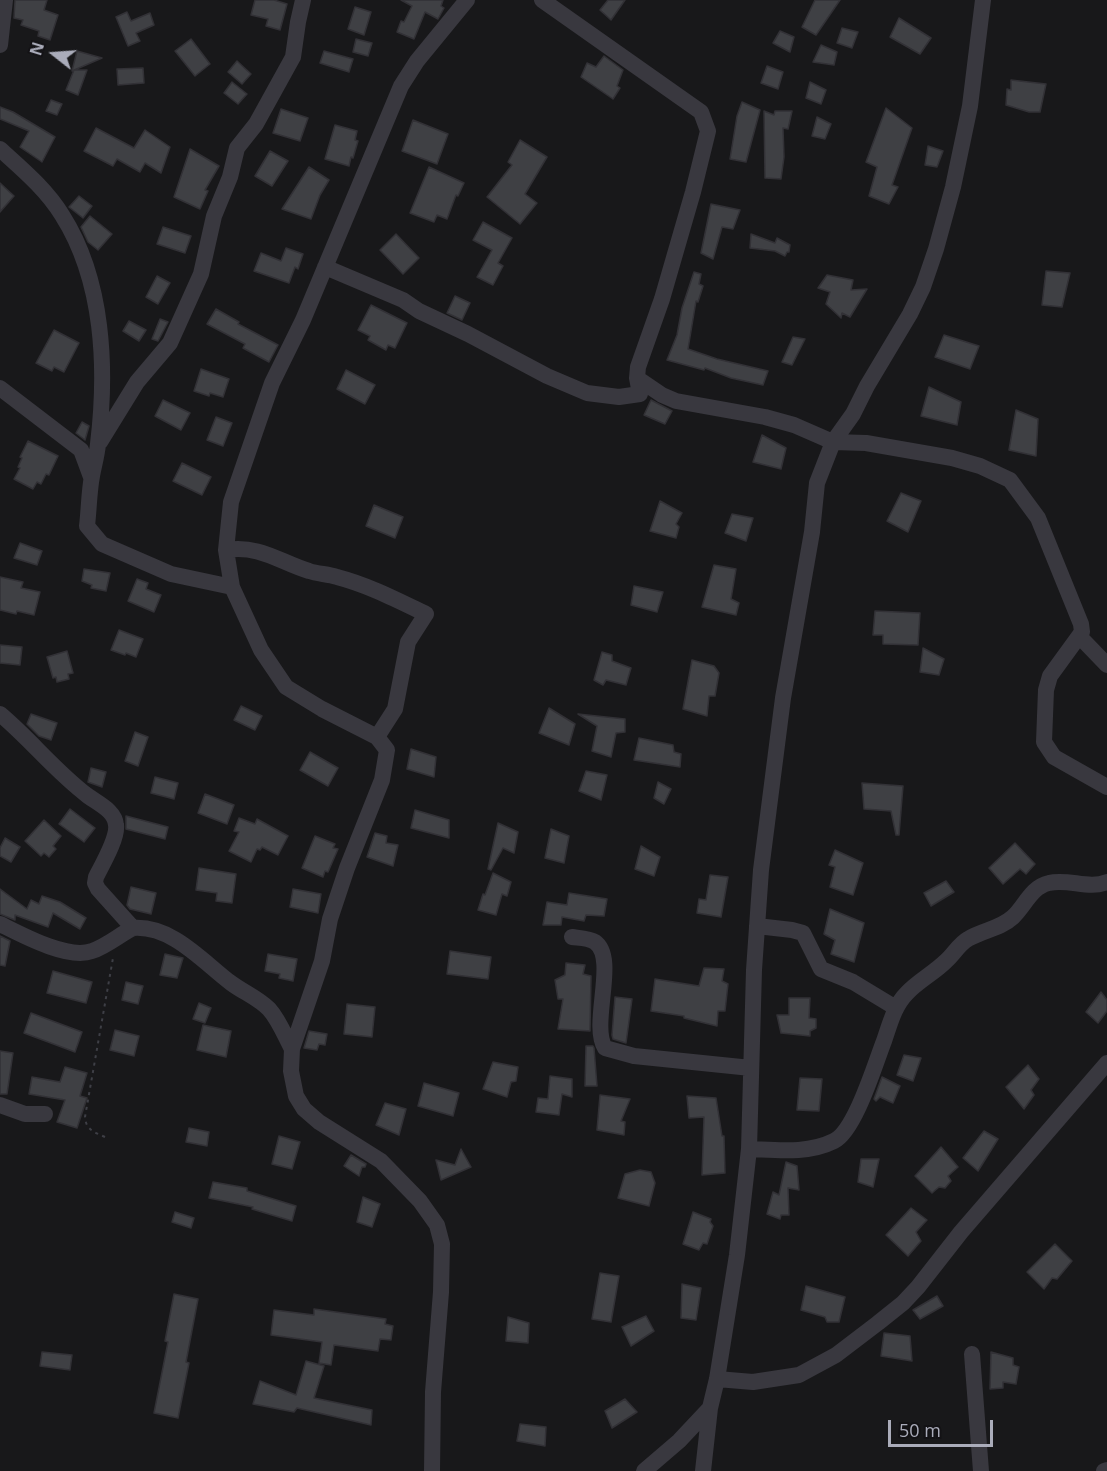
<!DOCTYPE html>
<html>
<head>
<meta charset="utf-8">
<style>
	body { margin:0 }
	#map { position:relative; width:1107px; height:1471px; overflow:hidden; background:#18181a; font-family:"Open Sans",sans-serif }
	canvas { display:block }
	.north { position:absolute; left:24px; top:24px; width:60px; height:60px; -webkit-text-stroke:4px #131215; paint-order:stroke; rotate:287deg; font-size:16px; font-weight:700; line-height:24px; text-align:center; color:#aaacba }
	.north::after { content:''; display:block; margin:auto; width:21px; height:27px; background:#aaacba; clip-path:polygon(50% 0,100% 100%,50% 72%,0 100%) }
	.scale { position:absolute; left:888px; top:1420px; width:105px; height:27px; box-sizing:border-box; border:3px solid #aaacba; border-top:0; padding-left:8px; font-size:18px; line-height:21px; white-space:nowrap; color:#aaacba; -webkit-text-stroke:4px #131215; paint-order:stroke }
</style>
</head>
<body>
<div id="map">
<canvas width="1107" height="1471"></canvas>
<div class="north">N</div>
<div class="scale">50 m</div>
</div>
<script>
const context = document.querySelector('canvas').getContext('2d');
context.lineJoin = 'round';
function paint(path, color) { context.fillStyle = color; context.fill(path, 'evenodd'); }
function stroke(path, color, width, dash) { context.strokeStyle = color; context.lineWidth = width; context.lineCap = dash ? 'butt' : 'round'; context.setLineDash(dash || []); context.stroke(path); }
const building = new Path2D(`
	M15 0H47L44 10 58 15 50 40 38 36 39 31 21 25 23 20 14 18Z
	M255 0H274L287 4 280 30 266 26 268 19 251 15Z
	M401 0H443L441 6 444 8 438 19 425 12 414 39 397 32 401 21 404 22 412 6Z
	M608 0H625L611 20 600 10Z
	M815 0H840L816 35 802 27Z
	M355 7 371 12 364 35 348 29Z
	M127 12 131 21 150 13 154 25 136 33 140 41 128 46 116 17Z
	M899 18 931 38 920 54 890 37Z
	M842 28 858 32 852 48 837 43Z
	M780 31 794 37 790 52 773 43Z
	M191 39 210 64 195 76 175 51Z
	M356 39 372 43 368 56 353 52Z
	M821 45 837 52 834 65 813 62Z
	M77 51 102 58 72 71Z
	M324 51 353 59 349 72 320 63Z
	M604 56 623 70 617 86 620 88 613 99 581 77 587 63 596 67Z
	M237 61 251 74 242 84 228 72Z
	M767 66 783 72 778 89 761 83Z
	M143 68 144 83 118 85 117 69Z
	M74 70H87L78 95 66 90Z
	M1011 80 1046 84 1040 112H1029L1006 105 1007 89 1011 90Z
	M232 82 247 94 238 104 224 93Z
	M810 82 826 90 821 104 806 98Z
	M51 100 62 104 57 115 46 111Z
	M742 102 760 110 746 162 730 159 737 116Z
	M0 107 13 112 55 137 42 162 20 147 29 131 0 119Z
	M886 108 912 128 892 185 898 187 889 204 869 196 877 167 866 162Z
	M281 109 308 118 300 141 273 133Z
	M764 111 774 115 775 111H792L788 129 783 128 784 157 781 179 765 178Z
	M817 117 831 124 825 139 812 136Z
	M413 120 448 134 437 164 402 151Z
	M335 125 357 131 355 140 358 141 353 158 351 157 349 166 325 159Z
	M96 128 134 148 145 130 170 147 161 173 145 163 140 172 117 159 113 166 84 151Z
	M520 140 547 157 525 194 537 203 520 224 487 197 512 165 508 162Z
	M928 146 943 151 937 167 925 165Z
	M190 149 219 166 205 190 208 191 200 209 174 197Z
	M270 151 288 161 272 186 255 176Z
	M309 167 329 180 320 195 311 219 282 209Z
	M429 167 464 183 458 196 456 195 447 219 437 215 434 222 410 213Z
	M0 183 14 196 0 212Z
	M79 196 92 206 83 218 69 207Z
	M711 204 740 210 733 229 722 227 713 259 701 253Z
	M90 216 112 234 98 250 88 242 81 227Z
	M483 222 512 238 498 263 503 266 493 285 477 277 492 250 473 240Z
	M163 227 191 236 185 253 157 244Z
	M396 234 419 258 403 274 380 250Z
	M751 234 775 243 777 238 790 245 789 252H787L785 256 775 251 750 248Z
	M286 248 303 254 298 269 295 267 289 283 254 271 261 253 281 261Z
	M1046 271 1070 273 1062 307 1042 305Z
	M694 272 701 274 699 284 703 286 698 302 696 301 688 349 717 359 768 371 763 385 731 378 705 368 704 370 667 360 677 335 682 308Z
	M827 275 853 280 851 290 867 289 850 317 842 313 841 318 826 304 830 292 818 288Z
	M157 276 170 283 158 304 146 297Z
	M455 296 470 303 462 320 447 313Z
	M371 305 407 323 395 348 388 345 386 350 368 340 370 336 358 330Z
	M216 309 239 322 238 324 278 345 269 362 243 348 245 344 207 324Z
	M160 319 168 322 158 341 152 339Z
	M129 321 146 330 139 341 123 331Z
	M54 330 79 343 64 372 54 367 52 371 36 363Z
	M944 335 979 346 970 369 935 357Z
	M793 337 805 339 792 365 782 362Z
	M201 369 229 379 223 397 210 393 209 396 194 391Z
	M346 370 375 385 365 404 337 389Z
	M929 387 961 402 957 425 921 416Z
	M163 400 190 413 181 430 155 416Z
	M651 400 672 411 665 424 644 415Z
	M1016 410 1038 419 1036 456 1009 450Z
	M216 417 232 423 223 446 207 440Z
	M82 422 89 426 85 440 76 433Z
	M762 435 786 448 781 469 753 462Z
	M28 441 58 456 49 475 46 474 41 484 37 482 33 489 14 479 20 468 18 467 22 458 20 457Z
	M182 463 211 477 202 495 173 481Z
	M901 493 921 501 908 532 887 521Z
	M660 501 682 513 676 524 679 527 676 538 650 531Z
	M374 505 403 517 395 538 366 526Z
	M732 514 753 518 746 541 725 533Z
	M20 543 42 551 37 565 14 558Z
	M714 565 736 569 731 599 739 603 736 615 702 607Z
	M84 569 110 573 106 591 91 588 92 585 82 581Z
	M0 577 23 582 21 588 40 592 34 615 17 611 16 614 0 610Z
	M137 579 148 583 146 589 161 595 154 612 128 601Z
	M634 586 663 592 657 612 631 605Z
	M875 611 920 613 918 645 883 644V635H873Z
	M119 630 143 639 136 657 126 653 125 655 111 650Z
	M0 645 22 647 20 665 0 663Z
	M923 648 944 659 939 675 920 672Z
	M67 651 73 673 68 674 69 679 57 682 56 677 53 678 47 657Z
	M602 652 612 655V661L631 668 626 685 606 680 603 685 594 680Z
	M692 660 714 666 719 673 715 696H709L707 716 683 709Z
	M241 706 262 716 255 730 234 720Z
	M549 708 575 724 569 745 539 733Z
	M31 714 57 723 51 740 39 736 27 724Z
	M578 714 625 719V732L616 733 611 757 592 751 597 726Z
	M135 732 148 737 138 766 125 761Z
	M639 738 673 745 674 752 681 754 680 767 634 760Z
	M411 749 436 757 434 777 407 769Z
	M310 752 338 768 328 786 300 770Z
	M91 768 106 772 102 787 88 782Z
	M586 771 607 775 601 800 579 791Z
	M155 777 178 783 174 799 151 793Z
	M658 782 671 789 664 804 654 798Z
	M862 783 903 786 899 835H896L891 811 864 809Z
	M205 794 234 805 227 824 198 813Z
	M70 809 95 828 84 842 59 824Z
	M415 810 449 820V838L411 828Z
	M126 816 168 827 165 839 126 829Z
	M239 818 255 824 257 819 288 836 278 855 262 847 260 850 257 849 251 862 229 851 239 832 234 831Z
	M44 820 61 836 53 846 56 849 49 857 44 853 41 856 25 841Z
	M498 823 518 832 514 853 503 848 491 870 488 869Z
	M551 829 569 836 564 863 545 858Z
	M375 833 387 836 386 843 398 845 393 866 367 857Z
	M315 836 335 844 333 848 338 849 328 872 325 871 323 877 302 868Z
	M5 838 20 847 11 862 0 856V848Z
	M1015 843 1035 864 1026 874 1020 869 1003 884 989 868Z
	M641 846 660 857 654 876 635 869Z
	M835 850 863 863 853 895 830 887 835 867 829 865Z
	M199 868 236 874 232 903 216 901 217 893 196 890Z
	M493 873 511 882 507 896 502 894 496 915 478 910 483 894 485 895Z
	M710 875 728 877 721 917 697 913 699 899 706 900Z
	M946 881 954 892 931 906 924 893Z
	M131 887 156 893 151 914 130 909 127 905Z
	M0 889 27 909 31 900 39 904 42 896 60 902 86 918 80 929 53 913 48 927 15 915V920L0 914Z
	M293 889 321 894 318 913 290 907Z
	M569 893 607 899 604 916 586 915 584 921 562 917 561 925H543L547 902 567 905Z
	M830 909 864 923 854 962 831 954 835 940 824 934Z
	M0 936 10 941 5 966 0 965Z
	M450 951 491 957 488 979 447 974Z
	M165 954 183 958 177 978 160 975Z
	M268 954 297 959 293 981 279 978 280 974 265 971Z
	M566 963 585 965 583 974 591 976 590 1031 558 1029 563 999H558L555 980 565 975Z
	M704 968 724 969 722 981 728 984 725 1011H718L717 1026 684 1018V1016L651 1011 655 979 699 986Z
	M53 971 92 982 86 1003 47 993Z
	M126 982 143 986 138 1004 122 1000Z
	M1101 992 1107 1000V1011L1098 1023 1086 1012Z
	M615 997 632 999 626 1043 613 1039 612 1035Z
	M789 998H810L809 1018 816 1019V1028L810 1031V1036L781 1033 777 1015H789Z
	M199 1003 211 1008 205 1023 193 1019Z
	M347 1004 375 1007 372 1037 344 1034Z
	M31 1013 82 1032 75 1052 24 1033Z
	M203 1025 231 1031 226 1057 197 1050Z
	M115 1030 139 1036 134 1056 110 1050Z
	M309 1031 327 1034 325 1045 319 1044 317 1050 304 1048Z
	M586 1046H593L594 1048 597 1086H585Z
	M0 1051 13 1053 7 1094H0Z
	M904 1055 921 1058 913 1081 897 1075Z
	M493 1062 518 1067 516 1081 511 1082 507 1097 483 1089Z
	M1028 1065 1039 1079 1031 1090 1034 1095 1024 1109 1006 1087Z
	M65 1067 87 1073 80 1096 87 1098 77 1128 57 1122 65 1100 29 1094 32 1077 60 1082Z
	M550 1076 572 1079V1097L562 1094 559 1115 536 1112 538 1098 548 1099Z
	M882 1077 900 1086 893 1103 880 1097 876 1101 874 1099Z
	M800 1078 822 1079 819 1111 797 1110Z
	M424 1083 459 1093 453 1116 418 1106Z
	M600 1095 630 1099 621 1121 625 1122 624 1135 597 1130Z
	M687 1096 716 1098 722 1136H724L725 1173 702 1175 704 1117 689 1118Z
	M385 1103 406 1109 399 1135 376 1125Z
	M189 1128 209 1132 207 1146 186 1142Z
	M984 1131 998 1139 978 1171 963 1158Z
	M279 1136 300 1142 292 1169 272 1164Z
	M941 1147 958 1167 948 1176 951 1181 945 1188 939 1187 932 1193 915 1176Z
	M461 1149 471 1167 441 1180 436 1160 455 1165Z
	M351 1155 366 1164 365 1167H362L359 1176 344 1166Z
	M861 1159H879L873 1187 858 1182Z
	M786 1162 797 1166 799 1190 788 1188 789 1215H781L780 1219 767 1214 773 1192 779 1195Z
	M640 1170 651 1172 655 1183 649 1206 618 1198 625 1174Z
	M213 1182 247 1188V1191L296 1206 292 1221 252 1209 253 1207 209 1198Z
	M363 1197 380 1204 372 1227 357 1222Z
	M911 1208 927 1220 916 1232 921 1241 908 1256 886 1235Z
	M175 1212 194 1218 191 1228 172 1222Z
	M693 1212 711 1219 710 1222 713 1226 707 1244 703 1243 699 1250 683 1244Z
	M1055 1244 1072 1261 1057 1279 1052 1278 1044 1289 1027 1272Z
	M600 1273 619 1276 611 1322 592 1319Z
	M682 1284 701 1288 696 1320 681 1318Z
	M806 1286 845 1297 839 1322H827L825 1317 801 1310Z
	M174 1294 198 1299 186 1362 189 1363 178 1418 154 1413 168 1342 165 1341Z
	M937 1296 943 1306 920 1319 913 1310Z
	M314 1309 386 1319 385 1324 393 1326 391 1340 380 1339 378 1351 334 1345 331 1365 319 1363 322 1342 271 1335 274 1310 314 1315Z
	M646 1316 654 1331 631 1346 622 1327Z
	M508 1317 529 1323 528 1343 506 1341Z
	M884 1333 910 1336 912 1361 881 1356Z
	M42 1352 72 1355 70 1370 40 1366Z
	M991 1352 1013 1358V1365L1019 1367 1016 1384 1003 1382V1388L990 1389Z
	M306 1361 324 1366 314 1398 372 1410 371 1425 297 1408 294 1412 253 1404 260 1381 296 1395Z
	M625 1399 637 1412 612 1428 605 1411Z
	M520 1424 546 1427 545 1446 517 1441Z`);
paint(building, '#3f4044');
stroke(building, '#323136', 1.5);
stroke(new Path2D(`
	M105 1137C94 1132 86 1130 85 1117L113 958`), '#3e3f46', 2, [3, 4.5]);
stroke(new Path2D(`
	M542 0 701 112 708 131 693 192 662 299 638 367 637 378
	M0 45 5 0
	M0 149C22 169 46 189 62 215 104 281 107 369 98 444 97 455 94 465 92 476 89 492 89 509 87 526L102 544 171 574 232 587
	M325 267 403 300 419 311 468 334 547 376 587 393 619 397 640 394 637 378 662 395 676 401 765 417 794 425 833 442 866 443 952 458 980 466 1010 480 1038 518 1081 624 1082 632 1050 676 1046 690 1044 742 1054 757 1107 787
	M0 388 81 450 91 477
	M100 442 137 382 170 343 201 274 214 216 230 177 237 148 256 124 293 57 298 22 303 0
	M226 550C261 545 279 562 309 571 318 574 328 574 337 577 368 585 397 600 426 614L408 642 395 709 377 737
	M1080 637 1107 665
	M0 714C31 740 56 772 88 796 99 804 115 811 116 825 118 838 102 865 96 877L95 883 98 889 133 928
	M0 924C22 935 68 960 92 951 107 946 119 935 133 928 172 925 203 962 231 983 243 992 258 998 269 1009 279 1020 285 1036 292 1049
	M757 926 792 930 803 933 821 969 853 982 896 1008
	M572 937C579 938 589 938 595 942 618 958 590 1024 605 1048L634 1056 751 1068
	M0 1105 25 1114H45
	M749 1149C777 1150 808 1154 834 1141 855 1131 875 1064 884 1041 890 1024 894 1006 907 993 918 981 934 973 946 961 954 954 959 944 968 939 983 930 1000 929 1013 917 1025 906 1031 887 1049 883 1068 878 1089 890 1107 882
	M972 1354 981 1471
	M717 1379 753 1382 799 1375 836 1355 878 1323 903 1303 918 1287 961 1232 1107 1063
	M432 1471 433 1392 441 1292 442 1244 437 1225 420 1201 381 1161 319 1122 304 1109 296 1096 291 1071 292 1049 322 961 330 919 347 868 382 780 387 750 377 737 322 709 286 687 261 650 232 587 226 550 231 502 272 383 303 320 401 86 417 61 467 0
	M644 1471 679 1441 710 1408
	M703 1471 710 1408 717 1379 737 1255 749 1149 754 970 761 870 783 698 812 532 817 483 833 442 853 414 867 386 910 314 923 287 936 249 953 187 970 106 983 0
	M1104 1471 1107 1470`), '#39383f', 16);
</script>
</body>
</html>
